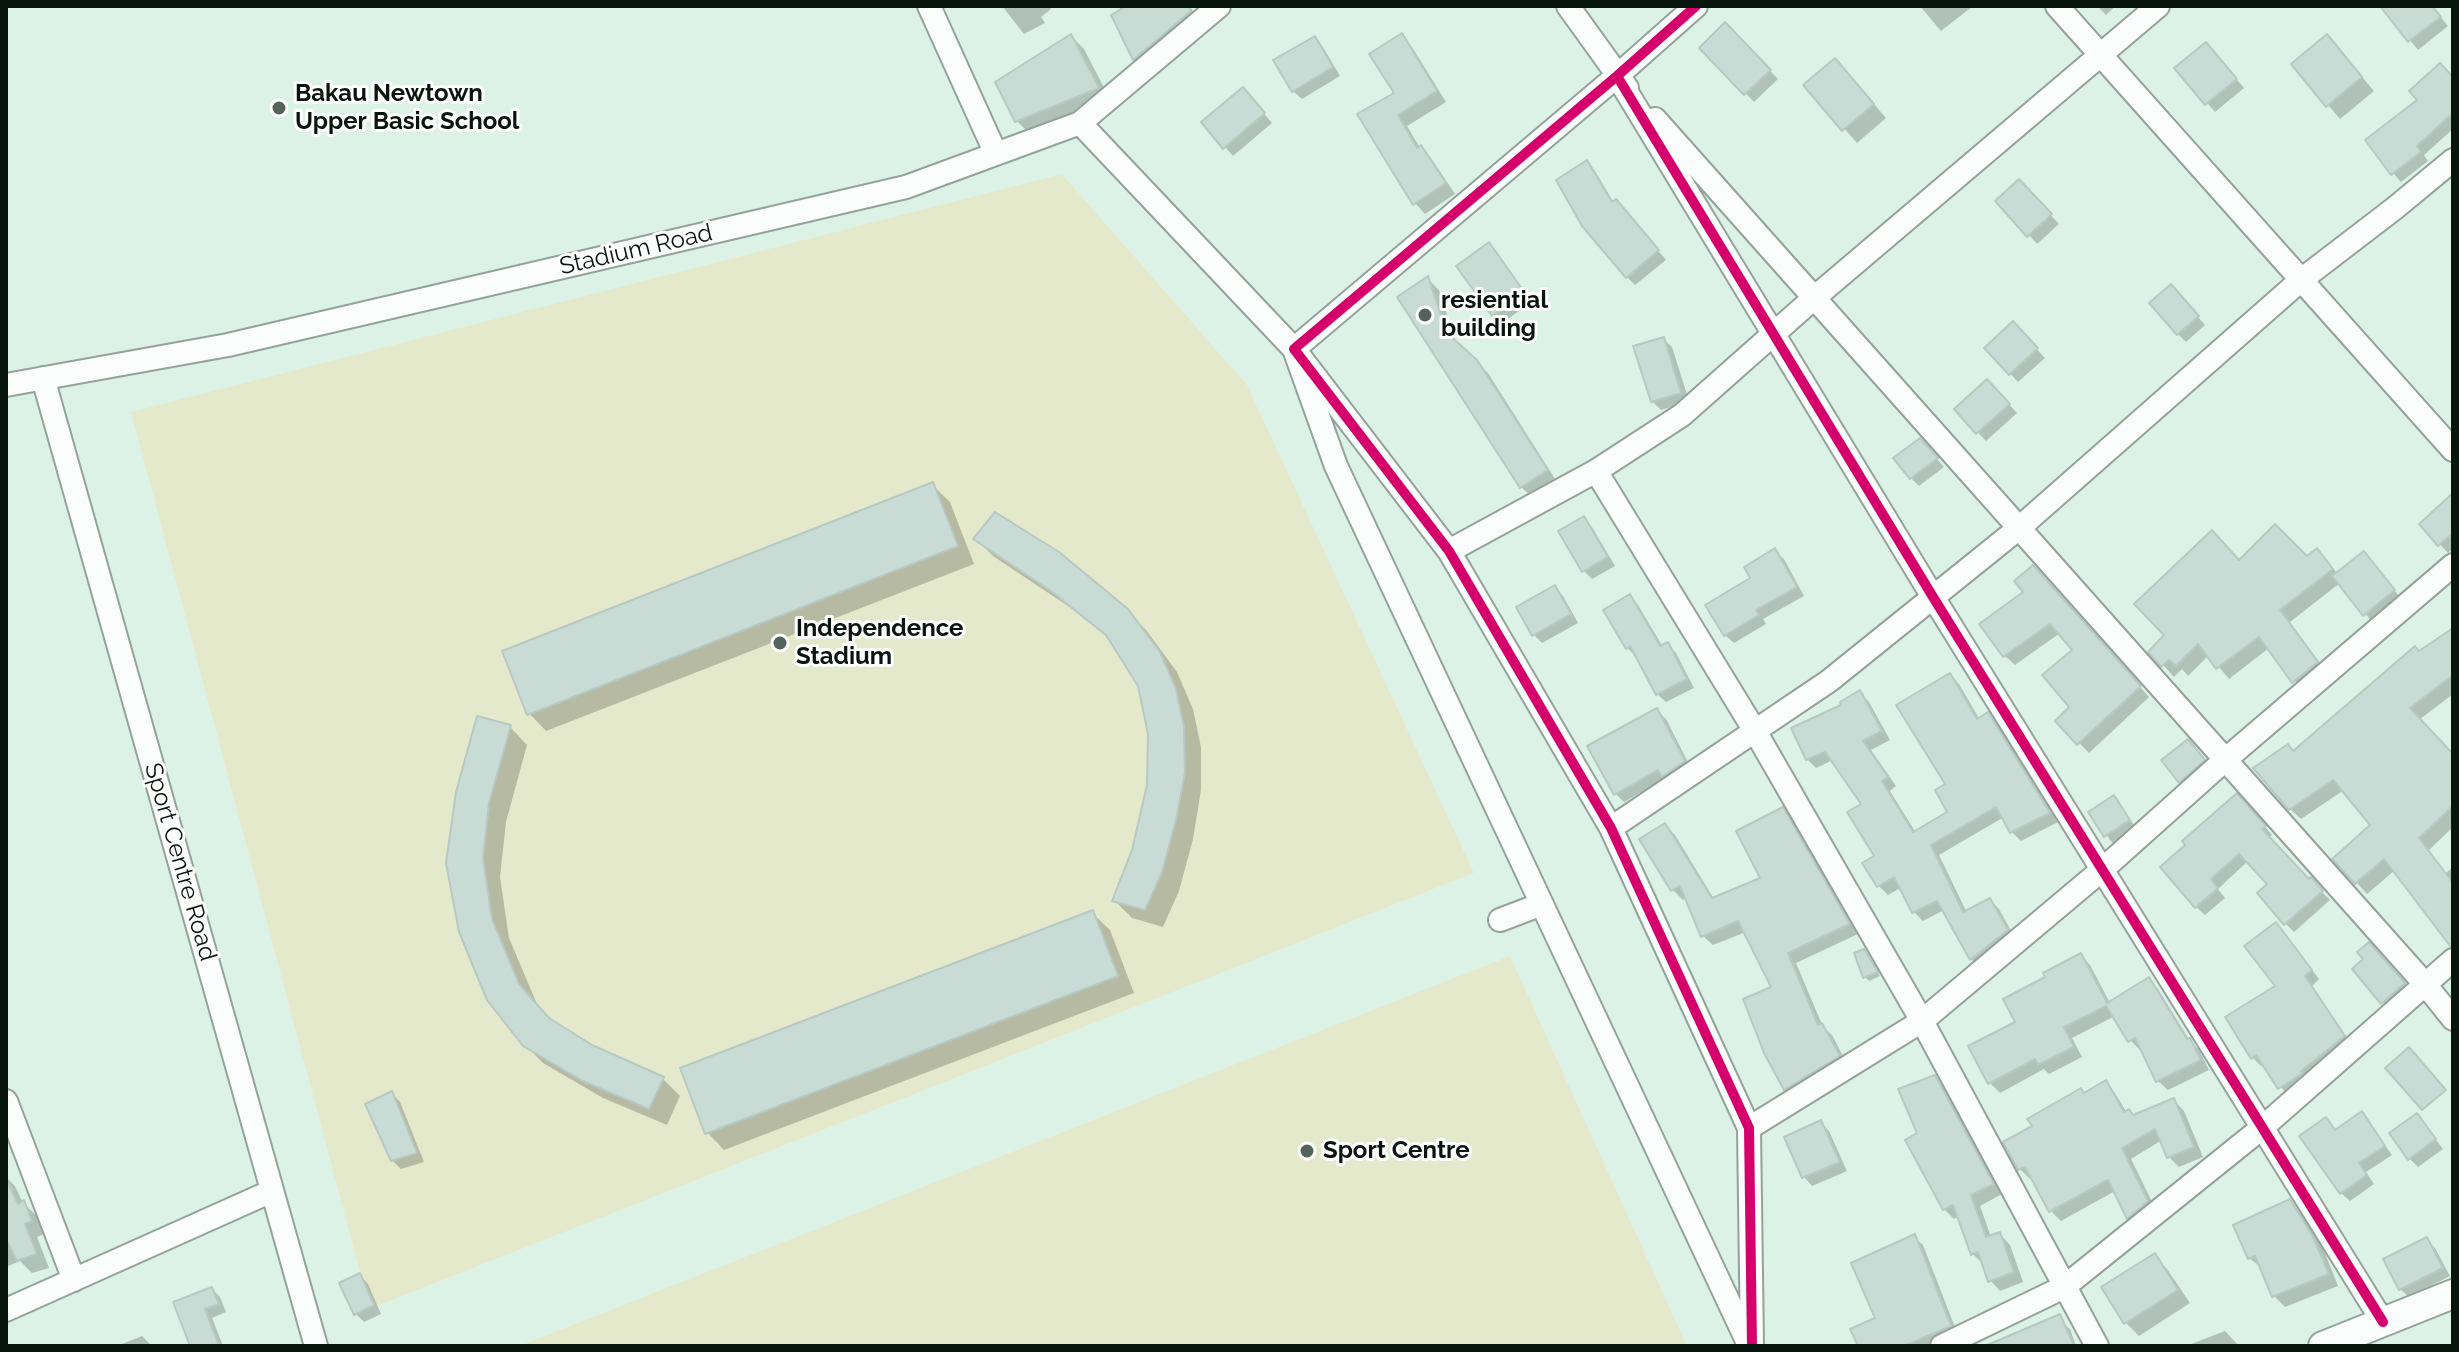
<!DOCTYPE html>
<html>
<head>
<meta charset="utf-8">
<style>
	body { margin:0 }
	#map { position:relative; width:2459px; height:1352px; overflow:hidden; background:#ddf2e6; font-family:Raleway,sans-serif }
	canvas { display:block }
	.frame { position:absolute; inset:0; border:8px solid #08150e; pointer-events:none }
</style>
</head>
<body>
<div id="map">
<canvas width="2459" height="1352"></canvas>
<div class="frame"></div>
</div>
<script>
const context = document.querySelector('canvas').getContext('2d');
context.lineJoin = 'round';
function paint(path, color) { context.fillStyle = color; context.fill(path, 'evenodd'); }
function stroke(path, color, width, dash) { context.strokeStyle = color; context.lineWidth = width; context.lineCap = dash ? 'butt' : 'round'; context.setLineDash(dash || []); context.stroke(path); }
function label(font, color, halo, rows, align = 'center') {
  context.font = font + ' Raleway,sans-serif'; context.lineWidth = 6; context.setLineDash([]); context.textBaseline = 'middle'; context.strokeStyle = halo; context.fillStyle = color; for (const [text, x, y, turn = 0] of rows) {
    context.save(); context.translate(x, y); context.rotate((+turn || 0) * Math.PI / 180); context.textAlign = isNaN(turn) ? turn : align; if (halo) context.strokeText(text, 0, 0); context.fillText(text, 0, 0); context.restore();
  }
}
paint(new Path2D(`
	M1062 174 1247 385 1474 873 354 1315 339 1283 360 1272 131 412Z
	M1510 956 1687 1346H519Z`), '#e5e9cc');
paint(new Path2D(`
	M1002 6H1049L1051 9 1041 17 1045 23 1024 34Z
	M1130 6H1190L1198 20 1142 67 1134 59 1114 16Z
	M1920 6H1973L1941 31Z
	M2097 6H2116L2106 15Z
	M2383 6H2432L2448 26 2418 50Z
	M1725 25 1778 79 1754 102 1702 48Z
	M1071 36 1084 49 1111 101 1030 134 1017 121Z
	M1401 36 1412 47 1446 102 1407 126 1420 148 1431 158 1455 194 1425 214 1415 203 1360 115 1396 94Z
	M2327 36 2374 91 2340 119 2293 64Z
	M1314 39 1323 47 1340 76 1302 99 1293 91Z
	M2214 53 2244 88 2215 112 2177 68Z
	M1848 74 1886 118 1857 143 1806 85Z
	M2453 79V129L2424 155 2428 161 2401 182 2393 173Z
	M1251 98 1272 123 1233 156 1225 147Z
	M1586 163 1595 171 1614 203 1624 210 1666 260 1635 285 1627 277Z
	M2019 182 2059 224 2037 244 2029 235Z
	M1489 244 1532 302 1502 323 1493 315Z
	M1428 279 1439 290 1457 345 1488 373 1557 482 1533 498 1521 487 1399 298Z
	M2179 295 2205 325 2186 342 2178 334Z
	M2013 324 2045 358 2018 382 1986 348Z
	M1663 339 1672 347 1689 401 1661 410 1652 401Z
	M1996 390 2017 413 1986 441 1956 409Z
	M1928 449 1944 467 1919 486 1911 478Z
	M932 485 950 502 974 564 546 731 529 713Z
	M2453 496V549L2448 553 2421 524Z
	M1583 519 1592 527 1615 566 1592 579 1584 571Z
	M976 539 1127 611 1146 630 1177 672 1193 709 1201 747V790L1193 839 1179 891 1163 927 1132 918 1114 900 1133 851 1149 785 1150 733 1140 685 1112 641 1071 608 993 556Z
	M1775 551 1784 559 1804 596 1763 619 1766 624 1734 643 1725 635 1753 579Z
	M2317 551 2338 574 2372 562 2402 600 2373 623 2340 583 2290 622 2328 674 2305 693 2269 648 2229 679 2209 655 2188 676 2182 669 2174 677 2151 652 2240 562 2307 559Z
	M2043 578 2149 697 2089 753 2058 721 2072 708 2075 650 2060 633 2015 665 2005 656 2026 592Z
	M1554 587 1563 596 1578 623 1542 643 1533 634Z
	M1630 596 1638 605 1663 647 1667 645 1676 653 1694 688 1666 702 1657 694 1636 656 1627 648Z
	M2453 631V694L2419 720 2453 756V827L2429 850 2446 873 2453 867V946L2395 870 2367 894 2335 859 2373 825 2344 790 2301 819 2290 809 2294 752 2420 653Z
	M1950 675 1959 684 1980 720 1988 715 1997 724 2058 822 2021 841 2012 832 2004 817 1939 855 1967 913 1990 900 1999 909 2016 940 1980 968 1971 959 1944 910 1923 921 1914 912 1902 887 1888 895 1879 886 1865 863 1876 856 1864 804 1833 760 1816 768 1807 759 1844 706 1860 693 1869 702 1890 740 1871 750 1896 786 1890 791 1916 833 1950 812Z
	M1657 711 1666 719 1692 770 1666 778 1624 802 1616 794Z
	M510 727 527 745 506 822 500 877 509 938 537 1004 553 1023 592 1046 663 1079 680 1096 667 1125 603 1098 543 1063 525 1045 448 863Z
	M2196 750 2211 769 2188 790 2180 781Z
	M2114 798 2137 829 2114 845 2090 813Z
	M2245 804 2272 835 2268 838 2330 900 2294 932 2285 923 2270 885 2248 861 2218 889 2225 898 2205 915 2196 907Z
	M1782 810 1792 820 1858 934 1796 963 1823 1027 1832 1035 1848 1066 1795 1099 1785 1089 1774 988 1746 932 1713 945 1703 936 1687 897 1683 900 1673 890 1665 825 1675 835 1714 899 1763 879Z
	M1092 913 1110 930 1134 993 724 1150 707 1132Z
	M2284 933 2319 979 2312 986 2352 1045 2288 1096 2264 1064 2261 1066 2252 1057 2278 986Z
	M2377 953 2412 993 2391 1011 2354 969Z
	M1868 955 1880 976 1869 981 1865 977Z
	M2081 956 2090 965 2110 1003 2149 979 2158 989 2190 1041 2199 1050 2209 1070 2168 1090 2158 1081 2142 1049 2140 1050 2130 1040 2115 1016 2072 1038 2082 1057 2049 1074 2044 1069 2000 1093 1990 1083 2018 1022 2048 978Z
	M1934 1077 1945 1087 2002 1194 1980 1206 1991 1237 2000 1234 2010 1245 2023 1282 2000 1291 1990 1280 1983 1264 1972 1253 1959 1216 1954 1219 1944 1209 1919 1134Z
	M2105 1083 2115 1093 2127 1113 2134 1117 2174 1100 2184 1111 2203 1157 2179 1167 2169 1157 2162 1140 2131 1159 2157 1212 2138 1227 2128 1218 2115 1191 2061 1221 2051 1211 2033 1178 2030 1179 2020 1169 2006 1143Z
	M392 1093 400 1102 424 1162 401 1169 392 1160Z
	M2362 1114 2392 1155 2366 1172 2374 1184 2350 1201 2341 1193 2326 1119 2337 1131Z
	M2417 1115 2443 1149 2418 1167 2409 1158Z
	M1821 1123 1829 1131 1847 1171 1812 1186 1804 1177 1786 1138Z
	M6 1177 15 1186 23 1203 37 1216 44 1234 37 1237 49 1268 32 1273 20 1261 6 1267Z
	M2290 1202 2301 1213 2323 1248 2338 1286 2285 1307 2274 1296 2262 1268 2249 1258Z
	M1914 1237 1923 1245 1958 1335 1936 1346H1860L1877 1319Z
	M2426 1239 2435 1248 2450 1276 2409 1297 2400 1289Z
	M2154 1255 2167 1269 2190 1303 2139 1336 2126 1323Z
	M360 1275 368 1284 381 1314 364 1322 356 1314Z
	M212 1289 220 1297 226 1312 212 1318 223 1346H193L175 1303Z
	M2061 1321 2070 1329 2076 1346H2012Z
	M2225 1331 2239 1346H2186Z
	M142 1336 152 1346H117Z`), '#0003');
const building = new Path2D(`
	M1126 6H1188L1191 11 1133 60 1111 15Z
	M2380 6H2432L2441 17 2408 42Z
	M1725 22 1771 70 1744 95 1699 48Z
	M1402 33 1437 91 1398 115 1417 148 1421 145 1446 183 1413 205 1357 114 1394 93 1369 54Z
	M1071 34 1099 88 1015 122 995 82Z
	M2327 34 2362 77 2326 107 2291 64Z
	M1315 36 1333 67 1292 92 1273 60Z
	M2206 42 2237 79 2205 105 2174 68Z
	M1835 58 1874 104 1842 131 1803 85Z
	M2440 63 2453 77V113L2417 146 2421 152 2391 175 2365 140 2417 100 2409 91Z
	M1243 87 1265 113 1223 149 1201 122Z
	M1587 160 1612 202 1616 199 1659 250 1626 278 1582 226 1556 180Z
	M2019 179 2052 214 2027 237 1995 201Z
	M1489 242 1525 293 1492 316 1456 266Z
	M1428 276 1447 333 1477 360 1548 470 1520 488 1397 297Z
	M2171 284 2199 316 2177 335 2149 303Z
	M2013 321 2038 348 2009 375 1984 348Z
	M1664 337 1681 393 1651 402 1633 346Z
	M1987 379 2010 404 1976 434 1954 409Z
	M1920 438 1938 458 1910 479 1893 458Z
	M933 482 958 546 527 715 502 651Z
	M2453 493V533L2438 546 2419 524Z
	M995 512 1059 552 1128 609 1160 652 1176 689 1184 727 1185 772 1176 820 1162 872 1145 910 1112 901 1132 850 1147 785 1148 734 1138 686 1106 635 1051 591 973 539Z
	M1584 516 1608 557 1582 572 1558 531Z
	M2275 524 2307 556 2317 548 2333 569 2280 610 2318 662 2292 683 2259 637 2216 669 2198 644 2176 666 2169 660 2161 667 2148 652 2164 635 2134 604 2212 530 2239 560Z
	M1775 548 1797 587 1756 610 1759 615 1724 636 1705 605 1750 578 1744 567Z
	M2364 551 2395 590 2363 616 2332 576Z
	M2033 565 2141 686 2077 745 2055 721 2069 707 2042 675 2072 650 2050 624 2003 657 1979 624 2023 592 2014 581Z
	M1555 585 1571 614 1532 636 1516 607Z
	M1630 594 1660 646 1668 642 1687 679 1656 695 1630 646 1626 649 1603 610Z
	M2453 628V675L2410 708 2453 754V806L2419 838 2453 883V946H2450L2384 859 2355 884 2332 859 2370 825 2333 780 2289 810 2253 768 2288 744 2293 751 2415 646 2419 651Z
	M1950 673 1977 719 1988 712 2050 813 2010 833 1996 807 1931 845 1963 912 1990 898 2008 930 1970 960 1937 901 1912 913 1894 877 1877 887 1862 863 1874 856 1847 812 1861 804 1825 752 1806 760 1791 728 1841 705 1840 702 1860 690 1882 731 1863 741 1888 777 1882 781 1913 832 1947 812 1935 790 1945 784 1896 705Z
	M1657 708 1685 761 1662 777 1658 770 1614 795 1587 746Z
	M477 716 511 725 489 803 483 858 492 919 519 984 549 1018 592 1045 664 1077 649 1109 583 1081 523 1046 487 1000 459 932 446 863 456 792Z
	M2188 739 2205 760 2179 783 2161 760Z
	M2237 793 2266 826 2262 829 2309 879 2311 877 2323 891 2284 925 2257 893 2267 884 2239 854 2211 879 2218 888 2195 908 2160 867 2185 845 2182 841Z
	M2114 795 2130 820 2104 837 2088 812Z
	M1783 807 1850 924 1788 953 1818 1025 1822 1023 1840 1056 1784 1090 1764 1053 1743 999 1771 987 1738 921 1701 937 1680 886 1671 891 1639 839 1665 823 1712 898 1760 878 1736 831Z
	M1093 910 1118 976 705 1134 680 1068Z
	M2276 922 2312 970 2305 976 2345 1036 2301 1071 2303 1073 2278 1089 2256 1055 2251 1059 2225 1017 2275 986 2244 946Z
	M2369 942 2405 983 2381 1004 2352 969 2363 959 2357 952Z
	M1864 949 1878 972 1863 978 1854 953Z
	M2081 953 2107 1003 2149 977 2187 1039 2190 1038 2201 1060 2156 1082 2135 1038 2128 1042 2106 1006 2064 1027 2074 1047 2038 1065 2035 1059 1988 1084 1968 1046 2015 1022 2003 999 2045 977 2043 973Z
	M2409 1047 2446 1090 2422 1110 2385 1068Z
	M1935 1075 1994 1184 1971 1195 1986 1237 2000 1232 2014 1272 1988 1282 1978 1252 1971 1255 1953 1205 1943 1210 1905 1140 1917 1133 1898 1089Z
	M2106 1080 2124 1112 2129 1109 2133 1115 2174 1098 2194 1147 2167 1158 2155 1129 2122 1148 2148 1201 2127 1219 2108 1180 2049 1212 2025 1167 2018 1170 2003 1142 2032 1126 2027 1119 2081 1088 2084 1093Z
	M392 1091 417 1153 391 1161 365 1104Z
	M2362 1111 2385 1146 2359 1163 2367 1175 2340 1194 2299 1136 2326 1117 2335 1130Z
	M2417 1113 2436 1139 2408 1160 2389 1133Z
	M1821 1120 1840 1162 1802 1178 1784 1137Z
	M6 1178 18 1204 24 1200 32 1221 25 1224 37 1254 17 1261 6 1239Z
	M2290 1199 2312 1235 2329 1274 2272 1297 2255 1256 2248 1259 2233 1225Z
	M1915 1234 1951 1326 1904 1346H1858L1850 1329 1875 1318 1851 1263Z
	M2427 1237 2443 1268 2399 1290 2383 1259Z
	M2155 1253 2178 1290 2124 1324 2101 1287Z
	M360 1273 374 1305 354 1315 339 1283Z
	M212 1287 219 1304 205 1309 219 1346H190L173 1302Z
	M2060 1314 2074 1346H1985Z`);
paint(building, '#c8dbd5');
stroke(building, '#b7c9c3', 2);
const minor = new Path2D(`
	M929 6 996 154
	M1568 6 1627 88
	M1696 6 1617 76 1294 349 1449 551 1611 828 1749 1128 1752 1346
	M2057 6 2453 450
	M1617 76 1933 597 2383 1322
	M1655 119 2425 984 2453 1019
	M1080 123 1294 349 1336 466 1749 1345
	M43 378 316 1346
	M6 385 228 345 906 187 1080 123 1219 6
	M1596 471 1755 731 1922 1021 2097 1346
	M1449 551 1596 471 1682 415 1814 298 2158 6
	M1611 828 1829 681 2019 528 2301 280 2395 208 2453 160
	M1500 920 1542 904
	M6 1101 74 1280
	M1749 1128 1922 1021 2103 869 2225 760 2453 565
	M6 1310 272 1191
	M1942 1346 2064 1287 2263 1127 2453 960`);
const tertiary = new Path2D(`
	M2323 1346 2453 1294`);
stroke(minor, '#93a39b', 26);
stroke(tertiary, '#93a39b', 32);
stroke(minor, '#fafdfb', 22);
stroke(tertiary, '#fafdfb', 28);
stroke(new Path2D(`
	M1696 6 1617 76 1294 349 1449 551 1611 828 1749 1128 1752 1346
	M1617 76 1933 597 2383 1322`), '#d6006c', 10);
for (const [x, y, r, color] of [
	[279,108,8,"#53625a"],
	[1425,315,8,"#53625a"],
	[780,643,8,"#53625a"],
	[1307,1151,8,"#53625a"]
]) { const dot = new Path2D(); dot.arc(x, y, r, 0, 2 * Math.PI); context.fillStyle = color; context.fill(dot); stroke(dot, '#fdfdfd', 3); }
label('bold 24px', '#08150e', '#fdfdfd', [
	["Bakau Newtown",295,94],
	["Upper Basic School",295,122],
	["resiential",1441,301],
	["building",1441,329],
	["Independence",796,629],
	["Stadium",796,657],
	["Sport Centre",1323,1151]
], 'left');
label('24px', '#08150e', '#fdfdfd', [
	["Stadium Road",636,250,-13],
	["Sport Centre Road",180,862,74]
]);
</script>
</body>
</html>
